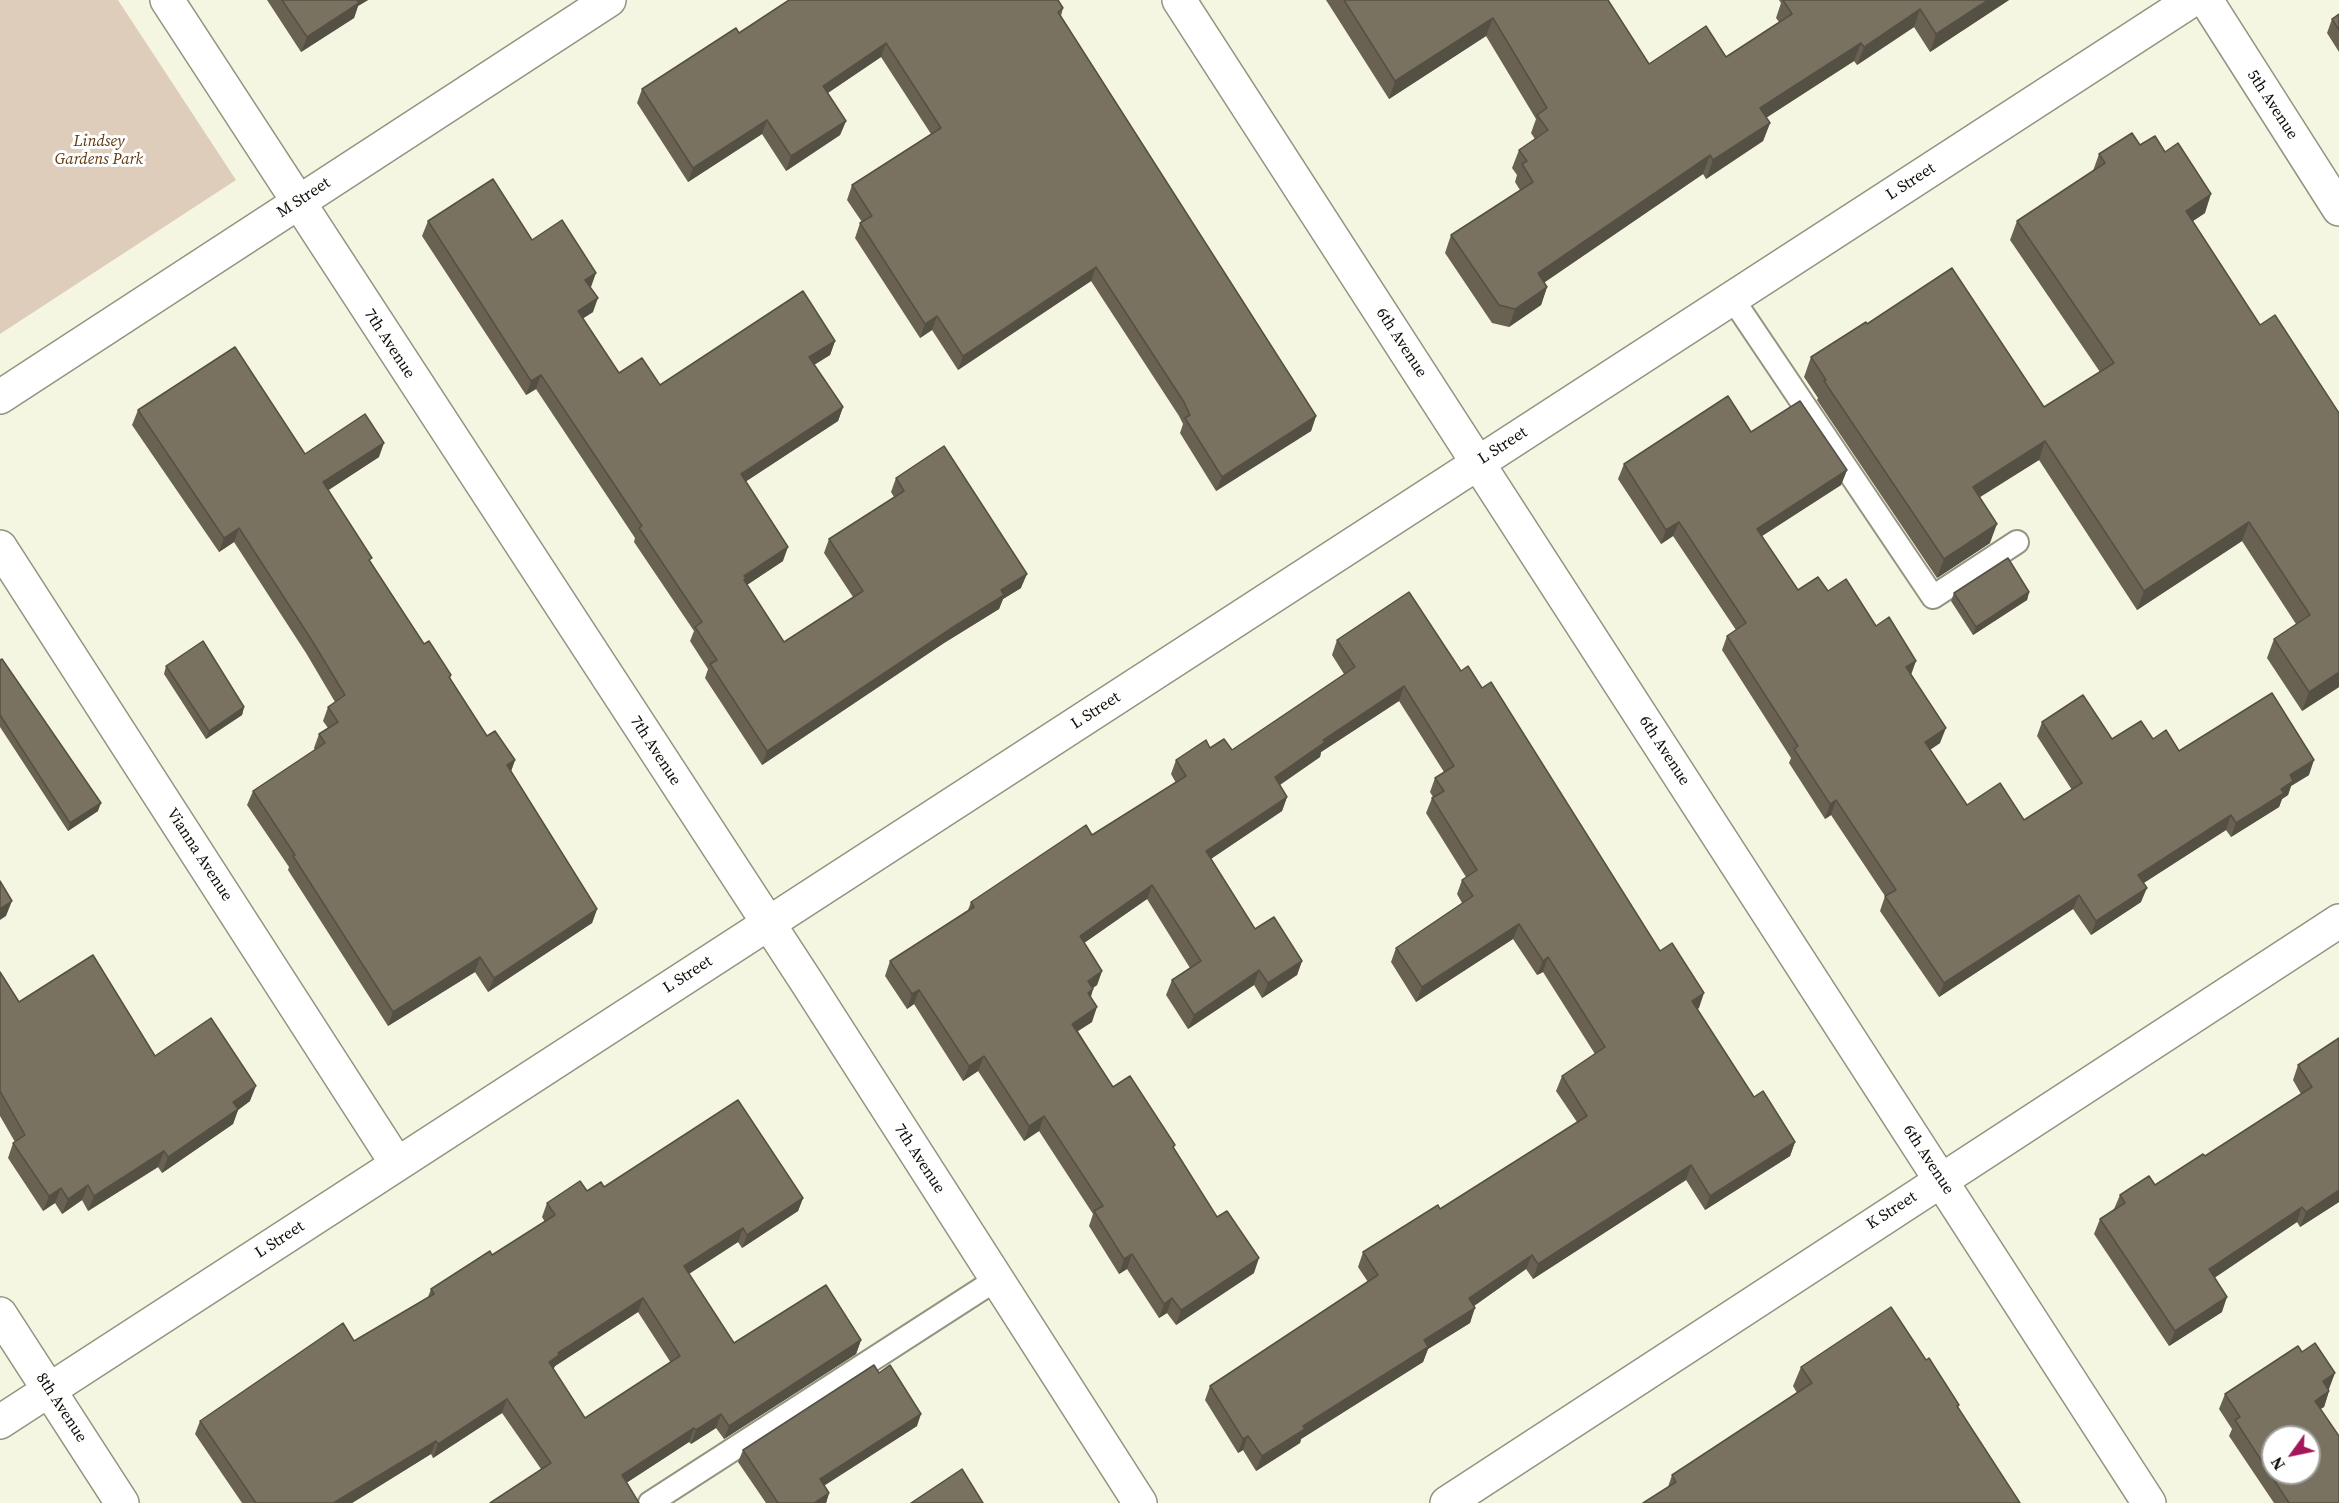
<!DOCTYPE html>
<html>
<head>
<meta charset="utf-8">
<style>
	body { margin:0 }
	#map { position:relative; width:2339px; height:1503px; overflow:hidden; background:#f5f6e1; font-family:"Source Serif 4",serif }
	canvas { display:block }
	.north { position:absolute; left:2261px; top:1425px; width:60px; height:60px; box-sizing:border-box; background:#fff; border:2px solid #9f9f9c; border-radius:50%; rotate:237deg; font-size:16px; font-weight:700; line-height:24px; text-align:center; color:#0e0e08 }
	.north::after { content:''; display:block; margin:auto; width:21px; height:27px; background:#a4165a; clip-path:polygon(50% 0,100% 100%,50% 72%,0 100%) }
</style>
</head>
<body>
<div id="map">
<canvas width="2339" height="1503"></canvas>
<div class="north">N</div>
</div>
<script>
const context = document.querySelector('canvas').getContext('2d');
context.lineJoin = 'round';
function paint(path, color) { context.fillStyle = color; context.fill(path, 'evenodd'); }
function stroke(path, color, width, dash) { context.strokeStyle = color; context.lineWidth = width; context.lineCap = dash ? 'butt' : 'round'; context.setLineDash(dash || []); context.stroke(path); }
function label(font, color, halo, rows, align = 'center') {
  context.font = font + ' "Source Serif 4",serif'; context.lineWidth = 6; context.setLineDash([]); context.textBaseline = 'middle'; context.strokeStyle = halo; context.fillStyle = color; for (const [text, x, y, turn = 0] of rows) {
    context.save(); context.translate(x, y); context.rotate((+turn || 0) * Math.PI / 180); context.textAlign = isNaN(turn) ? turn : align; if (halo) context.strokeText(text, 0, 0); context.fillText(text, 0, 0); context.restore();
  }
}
paint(new Path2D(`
	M0 0H118L236 180 0 334Z`), '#dfcdbc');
const service = new Path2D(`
	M1732 298 1933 597 2017 542
	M650 1503 997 1279`);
const minor = new Path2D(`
	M167 0 808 984 1140 1503
	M1179 0 2149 1503
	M2206 0 2339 209
	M0 397 609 0
	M0 547 397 1164
	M0 1314 122 1503
	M0 1422 2192 0
	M1447 1503 2339 921`);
stroke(service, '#939380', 26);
stroke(minor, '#939380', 36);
stroke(service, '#fff', 22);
stroke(minor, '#fff', 33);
paint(new Path2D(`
	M267 0H368L358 6 354 18 301 52Z
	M1326 0H1609H1608L1649 64 1726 57 1779 22 1776 18 1781 3 1779 0H2009L1930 52 1914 27 1857 65 1854 61 1766 118 1770 123 1763 141 1706 179 1703 174 1544 282 1547 287 1541 305 1509 327 1492 323 1445 253 1451 235 1520 190 1515 182 1517 175 1512 168 1519 150 1535 139 1531 133 1536 119 1486 36 1389 99Z
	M1063 8 1061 16 1316 416 1311 431 1216 491 1180 433 1183 424 1179 416 1091 281 958 370 932 330 920 338 855 238 860 223 862 222 847 200 852 185 931 134 881 57 828 93 846 121 840 135 786 171 762 134 688 182 637 103 642 89 739 33Z
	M2339 14V52L2327 33 2332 19Z
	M2140 145 2205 213 2193 221 2339 687 2302 711 2267 658 2274 639 2296 624 2242 541 2137 610 2039 460 1979 497 1990 543 1937 578 1817 400 1818 398 1804 377 1811 357 1867 324 2044 407 2100 372 2010 240 2017 221 2093 171 2099 154Z
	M428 221 532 240 591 287 593 312 583 318 619 373 660 385 835 341 830 355 814 365 843 407 838 421 746 481 783 561 747 585 784 642 853 597 824 553 829 539 894 497 891 492 896 478 1021 588 1003 599 999 609 944 643 762 765 705 678 708 669 690 641 694 631 634 542 635 538 536 389 526 395 422 236Z
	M138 410 305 454 379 457 328 490 371 562 424 644 451 675 450 679 487 736 515 760 511 771 597 909 592 923 488 992 475 972 388 1026 288 870 289 867 247 805 253 791 315 750 314 748 319 734 328 728 323 721 328 707 335 702 306 653 234 542 219 552 132 425Z
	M1751 432 1847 470 1841 485 1762 536 1798 590 1828 591 1876 626 1911 675 1940 743 1930 750 1967 805 2024 820 2072 790 2037 736 2042 722 2112 739H2153L2179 751 2309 775 2291 786 2288 795 2282 799 2279 807 2231 837 2226 830 2143 883 2141 902 2091 935 2073 909 1939 997 1880 911 1885 896 1831 815 1825 819 1789 763 1791 758 1722 650 1727 636 1736 630 1673 536 1661 544 1618 479 1624 464Z
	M2029 592 2027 600 1973 635 1951 601 1954 593Z
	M1337 640 1461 671 1660 951 1699 1008 1697 1009 1754 1097 1795 1142 1790 1156 1705 1210 1686 1180 1533 1279 1526 1269 1474 1306 1470 1323 1428 1349 1423 1362 1301 1439 1300 1443 1256 1471 1243 1450 1238 1453 1205 1400 1210 1386 1368 1282 1358 1267 1363 1252 1440 1209 1577 1122 1556 1091 1562 1076 1595 1054 1543 972 1537 975 1513 939 1416 1002 1391 962 1396 948 1462 903 1457 894 1462 880 1466 877 1426 813 1432 798 1433 797 1430 792 1435 778 1444 772 1399 701 1321 752 1320 757 1280 785 1287 797 1282 811 1211 859 1255 929 1302 961 1297 975 1262 998 1254 985 1188 1029 1166 995 1172 980 1190 968 1147 899 1084 943 1102 971 1097 985 1093 988V989L1091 997 1092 1022 1078 1031 1113 1087 1174 1149 1217 1217 1254 1273 1176 1325 1167 1313 1159 1318 1127 1269 1119 1274 1089 1226 1093 1214 1039 1131 1024 1141 978 1071 963 1081 914 1004 907 1009 885 976 890 961 968 910 971 902 1092 835 1176 783 1171 774 1176 760 1210 748 1232 750 1344 674 1332 655Z
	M0 660 98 811 68 831 0 727Z
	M166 666 244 707 242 715 206 739 164 674Z
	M0 972 19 1002 155 1056 250 1101 238 1110 233 1124 162 1173 158 1167 88 1211 82 1200 62 1214 55 1203 43 1211 8 1158 13 1143 15 1142 0 1116Z
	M2339 1038V1202L2300 1227 2297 1222 2215 1277 2222 1312 2169 1346 2094 1234 2100 1219 2114 1209 2120 1195 2155 1185 2205 1156 2301 1094 2293 1080 2298 1065Z
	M604 1187 803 1198 798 1211 742 1248 738 1242 689 1274 734 1343 861 1340 856 1354 724 1439 716 1428 691 1444 689 1442 626 1483 541 1469 502 1413 433 1458 431 1454 352 1503H242L195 1434 200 1421 354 1341 428 1297 431 1289 492 1255 545 1222 542 1217 547 1203ZM638 1312 671 1363 585 1418 553 1369 555 1366Z
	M1926 1360 1959 1405 1958 1408 1668 1487 1672 1475 1797 1393 1793 1386 1801 1367Z
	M2328 1389 2329 1391 2324 1407 2320 1409 2339 1503H2274L2229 1436 2232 1429 2219 1409 2225 1394 2329 1389Z
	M917 1426 824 1485 829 1493 826 1503H766L738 1462 743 1450Z`), '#696253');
paint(new Path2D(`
	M354 0H368L358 6 354 18 301 52 307 37Z
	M1988 0H2009L1930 52 1936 34Z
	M1920 9 1914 27 1857 65 1864 47Z
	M1493 18 1486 36 1389 99 1395 81Z
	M886 43 881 57 817 100 823 86Z
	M1861 43 1854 61 1753 126 1760 108Z
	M767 120 762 134 688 182 693 168Z
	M846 121 840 135 786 171 791 156Z
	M1770 123 1763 141 1706 179 1713 160Z
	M1710 155 1703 174 1532 291 1538 273Z
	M2211 194 2205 213 2179 230 2186 211Z
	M1096 267 1091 281 958 370 963 356Z
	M596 273 591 287 580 294 585 280Z
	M1547 287 1541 305 1509 327 1515 309Z
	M598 298 593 312 573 325 578 311Z
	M937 316 932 330 920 338 925 324Z
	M835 341 830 355 804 371 809 357Z
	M541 375 536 389 526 395 531 381Z
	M843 407 838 421 736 488 741 474Z
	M1316 416 1311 431 1216 491 1222 477Z
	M2045 441 2039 460 1966 506 1973 487Z
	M384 443 379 457 318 497 323 482Z
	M1847 470 1841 485 1751 543 1757 529Z
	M1679 522 1673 536 1661 544 1666 530Z
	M2249 522 2242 541 2137 610 2144 591Z
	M1997 524 1990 543 1937 578 1944 559Z
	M239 528 234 542 219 552 224 538Z
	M788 547 783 561 742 588 744 576Z
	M1027 574 1021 588 1003 599 999 609 944 643 762 765 767 751 1001 590Z
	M2029 592 2027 600 1973 635 1976 627Z
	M1916 661 1911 675 1906 667Z
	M2339 672V687L2302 711 2309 692Z
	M1404 686 1399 701 1321 752 1320 757 1269 792 1275 777 1323 740Z
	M244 707 242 715 206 739 209 731Z
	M1946 728 1940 743 1920 756 1925 742Z
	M515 760 510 774 507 765Z
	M2314 760 2309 775 2291 786 2288 795 2282 799 2279 807 2231 837 2236 823 2281 789 2290 775Z
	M1287 797 1282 811 1200 866 1206 851Z
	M1836 800 1831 815 1825 819 1830 804Z
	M101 803 98 811 68 831 70 823Z
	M2231 815 2226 830 2133 890 2138 875Z
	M1152 885 1147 899 1074 950 1080 936Z
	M2147 888 2141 902 2091 935 2096 921Z
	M2079 895 2073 909 1939 997 1944 983Z
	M12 901 6 916 0 920V909Z
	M597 909 592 923 488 992 494 978Z
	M1519 924 1513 939 1416 1002 1422 987Z
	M480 957 475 972 388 1026 393 1012Z
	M1548 957 1543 972 1537 975 1543 961Z
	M1302 961 1297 975 1262 998 1268 983Z
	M1259 970 1254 985 1188 1029 1194 1015Z
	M1102 971 1097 985 1083 995 1088 981Z
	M1093 989 1088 1004V993Z
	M919 990 914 1004 907 1009 912 994Z
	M1704 993 1699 1008 1687 1016 1692 1001Z
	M1097 1007 1092 1022 1067 1038 1072 1024Z
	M984 1056 978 1071 963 1081 969 1066Z
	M256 1086 250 1101 238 1110 233 1124 162 1173 168 1157 233 1102Z
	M1044 1116 1039 1131 1024 1141 1029 1126Z
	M1795 1142 1790 1156 1705 1210 1710 1196Z
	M164 1151 158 1167 88 1211 94 1196Z
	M1691 1165 1686 1180 1533 1279 1538 1264Z
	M88 1185 82 1200 62 1214 68 1199Z
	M61 1188 55 1203 43 1211 49 1196Z
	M2339 1190V1202L2300 1227 2306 1212Z
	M803 1198 798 1211 742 1248 747 1235Z
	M2302 1207 2297 1222 2204 1285 2209 1269Z
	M743 1228 738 1242 679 1280 684 1266Z
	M1132 1254 1127 1269 1119 1274 1124 1259Z
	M1532 1255 1526 1269 1464 1313 1469 1298Z
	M1259 1258 1254 1273 1176 1325 1181 1310Z
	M2227 1297 2222 1312 2169 1346 2175 1331Z
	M643 1298 638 1312 555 1366 554 1368 544 1376 549 1362 558 1353Z
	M1172 1298 1167 1313 1159 1318 1164 1304Z
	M1475 1308 1470 1323 1428 1349 1423 1362 1301 1439 1300 1443 1256 1471 1262 1456 1424 1340Z
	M861 1340 856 1354 724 1439 729 1426Z
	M2335 1373 2329 1389 2317 1396 2323 1381Z
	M2329 1391 2324 1407 2309 1416 2315 1401Z
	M507 1399 502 1413 433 1458 438 1444Z
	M721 1414 716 1428 691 1444 696 1430Z
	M921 1414 917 1426 816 1491 820 1479Z
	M694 1428 689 1442 617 1489 622 1475Z
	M1248 1436 1243 1450 1238 1453 1243 1439Z
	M436 1441 431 1454 352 1503H335Z
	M829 1493 826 1503H814Z`), '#555044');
const building = new Path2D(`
	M282 0H357L359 3 307 37Z
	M789 0H1058L1063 8 1058 12 1316 416 1222 477 1185 418 1190 415 1184 402 1096 267 963 356 937 316 925 324 860 223 872 216 852 185 941 128 886 43 823 86 846 121 791 156 767 120 693 168 642 89 736 28 739 33Z
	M1344 0H1608L1649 64 1706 26 1726 57 1792 14 1783 0H1988L1936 34 1920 9 1864 47 1861 43 1760 108 1770 123 1713 160 1710 155 1538 273 1547 287 1515 309 1499 305 1451 235 1533 182 1522 164 1527 161 1519 150 1548 130 1537 115 1547 108 1493 18 1395 81Z
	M2339 14V30L2332 19Z
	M2132 133 2140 145 2155 136 2165 152 2178 143 2211 194 2186 211 2260 325 2275 315 2339 413V672L2309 692 2274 639 2310 615 2249 522 2144 591 2045 441 1973 487 1997 524 1944 559 1824 381 1826 380 1811 357 1866 322 1867 324 1952 268 2044 407 2114 363 2017 221 2105 163 2099 154Z
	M493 179 532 240 562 220 596 273 585 280 598 298 578 311 619 373 642 358 660 385 803 291 835 341 809 357 843 407 741 474 788 547 744 576 746 578 744 580 784 642 863 591 829 539 904 491 896 478 944 446 1027 574 1001 590 1004 595 950 629 767 751 710 664 717 660 695 627 702 622 639 528 642 526 541 375 531 381 428 221Z
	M235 347 305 454 365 414 384 443 323 482 372 558 369 560 424 644 429 641 451 675 449 677 487 736 495 731 515 760 507 765 597 909 494 978 480 957 393 1012 293 856 295 855 253 791 325 743 319 734 338 722 328 707 345 695 311 639 239 528 224 538 138 410Z
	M1728 396 1751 432 1800 401 1847 470 1757 529 1798 590 1818 577 1828 591 1846 579 1876 626 1889 617 1916 661 1906 667 1946 728 1925 742 1967 805 2000 783 2024 820 2082 783 2042 722 2083 695 2112 739 2141 721 2153 739 2166 730 2179 751 2272 693 2314 760 2290 775 2293 781 2281 789 2284 793 2236 823 2231 815 2138 875 2147 888 2096 921 2079 895 1944 983 1885 896 1896 890 1836 800 1830 804 1794 749 1798 746 1727 636 1746 623 1679 522 1666 530 1624 464Z
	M2008 558 2029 592 1976 627 1954 593Z
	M1409 592 1461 671 1468 666 1482 688 1491 682 1660 951 1672 943 1704 993 1692 1001 1754 1097 1763 1091 1795 1142 1710 1196 1691 1165 1538 1264 1532 1255 1469 1298 1475 1308 1424 1340 1428 1347 1303 1426 1305 1429 1262 1456 1248 1436 1243 1439 1210 1386 1378 1275 1363 1252 1438 1205 1440 1209 1587 1116 1562 1076 1605 1047 1548 957 1543 961 1519 924 1422 987 1396 948 1473 896 1462 880 1477 870 1432 798 1444 791 1435 778 1454 766 1404 686 1323 740 1325 742 1275 777 1287 797 1206 851 1255 929 1274 917 1302 961 1268 983 1259 970 1194 1015 1172 980 1201 961 1152 885 1080 936 1102 971 1088 981 1093 989 1088 993 1097 1007 1072 1024 1113 1087 1130 1076 1175 1145 1173 1147 1217 1217 1227 1211 1259 1258 1181 1310 1172 1298 1164 1304 1132 1254 1124 1259 1094 1211 1103 1206 1044 1116 1029 1126 984 1056 969 1066 919 990 912 994 890 961 974 907 971 902 1086 825 1092 835 1186 776 1176 760 1206 740 1210 748 1224 739 1232 750 1355 667 1337 640Z
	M203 641 244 707 209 731 166 666Z
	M2 659 101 803 70 823 0 715V660Z
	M0 881 12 901 0 909Z
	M93 955 155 1056 211 1018 256 1086 233 1102 238 1109 168 1157 164 1151 94 1196 88 1185 68 1199 61 1188 49 1196 13 1143 25 1135 0 1091V972L19 1002Z
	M2339 1038V1190L2306 1212 2302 1207 2209 1269 2227 1297 2175 1331 2100 1219 2125 1203 2120 1195 2149 1176 2155 1185 2203 1154 2205 1156 2312 1087 2298 1065Z
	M738 1100 803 1198 747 1235 743 1228 684 1266 734 1343 826 1285 861 1340 729 1426 721 1414 696 1430 694 1428 622 1475 639 1503H490L551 1463 507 1399 438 1444 436 1441 335 1502 336 1503H256L200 1421 343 1323 354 1341 434 1294 431 1289 490 1251 492 1255 555 1215 547 1203 580 1181 587 1191 601 1182 604 1187ZM643 1298 680 1356 585 1418 549 1362 559 1355 558 1353Z
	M1891 1307 1926 1360 1929 1358 1959 1405 1957 1406 2020 1503H1643L1676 1482 1672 1475 1812 1383 1801 1367Z
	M2315 1343 2335 1373 2323 1381 2329 1391 2315 1401 2339 1436V1503H2289L2235 1420 2240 1417 2225 1394 2298 1346 2302 1352ZM2273 1437H2309V1473H2273Z
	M874 1365 879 1373 890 1365 921 1414 820 1479 829 1493 814 1503H778L743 1450Z
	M962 1469 983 1503H911Z`);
paint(building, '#7a7261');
stroke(building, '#555044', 1.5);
label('16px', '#0e0e08', '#fff', [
	["5th Avenue",2272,105,57],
	["L Street",1911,182,-33],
	["M Street",304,198,-33],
	["6th Avenue",1401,343,57],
	["7th Avenue",389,344,57],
	["L Street",1503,446,-33],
	["L Street",1096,711,-33],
	["7th Avenue",655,751,57],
	["6th Avenue",1664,751,57],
	["Vianna Avenue",199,855,57],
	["L Street",688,975,-33],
	["7th Avenue",919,1159,57],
	["6th Avenue",1928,1160,57],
	["K Street",1892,1211,-33],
	["L Street",280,1240,-33],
	["8th Avenue",61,1408,57]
]);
label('italic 16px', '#613a0e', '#fff', [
	["Lindsey",99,142],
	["Gardens Park",99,160]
]);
</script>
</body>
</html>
